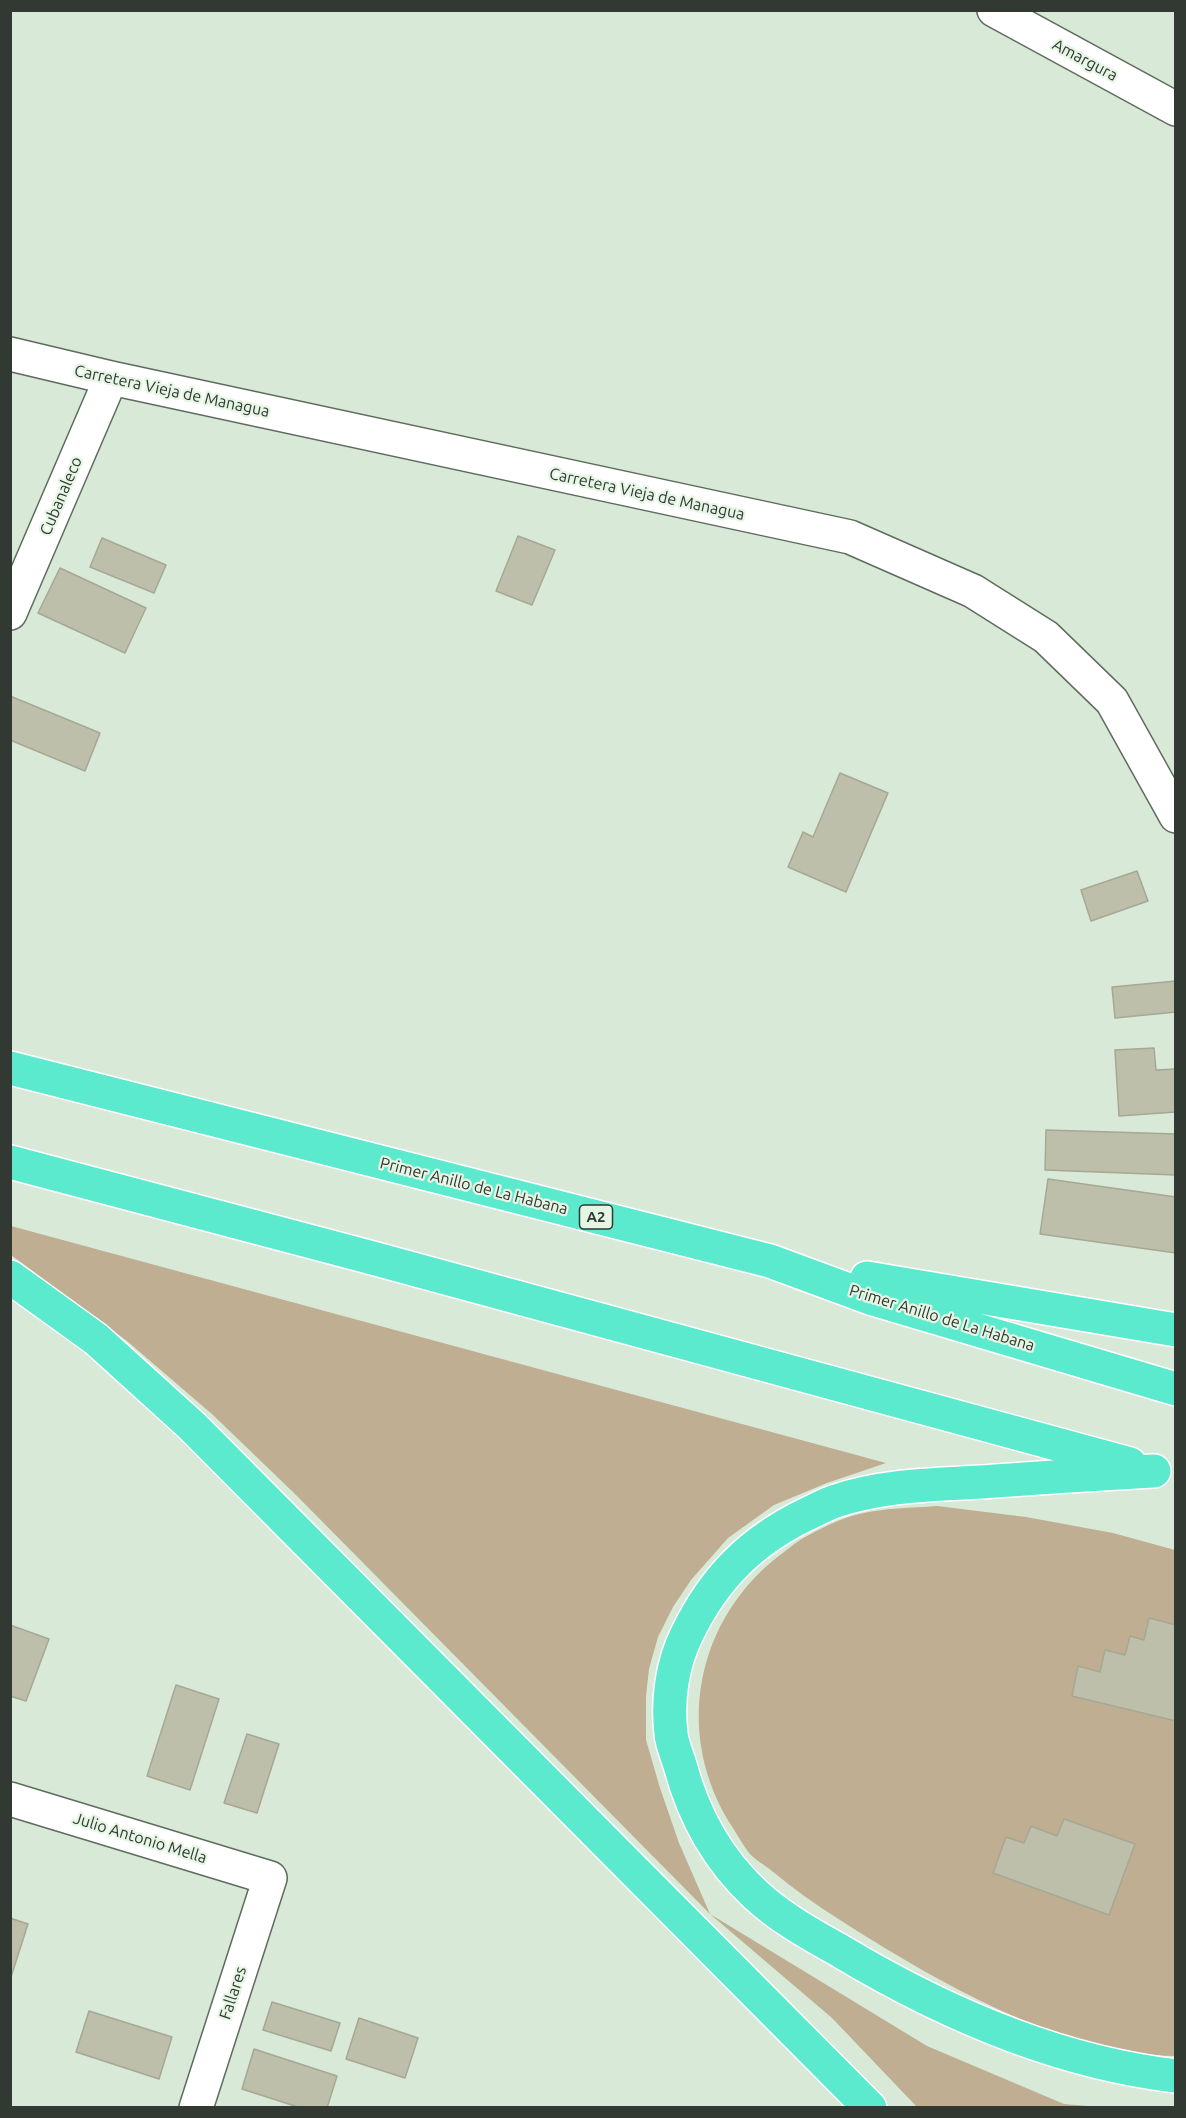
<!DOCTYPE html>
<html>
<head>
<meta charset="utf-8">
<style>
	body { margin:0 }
	#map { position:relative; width:1186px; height:2118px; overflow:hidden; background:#d8e9d8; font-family:Ubuntu,sans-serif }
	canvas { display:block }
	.frame { position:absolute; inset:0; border:12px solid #323832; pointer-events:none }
</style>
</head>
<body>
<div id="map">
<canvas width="1186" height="2118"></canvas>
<div class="frame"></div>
</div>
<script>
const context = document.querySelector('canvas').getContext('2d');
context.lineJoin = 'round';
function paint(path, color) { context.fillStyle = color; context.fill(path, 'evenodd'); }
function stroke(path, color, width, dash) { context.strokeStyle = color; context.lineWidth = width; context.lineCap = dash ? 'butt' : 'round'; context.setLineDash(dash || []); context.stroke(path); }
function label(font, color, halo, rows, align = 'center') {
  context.font = font + ' Ubuntu,sans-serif'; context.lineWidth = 4.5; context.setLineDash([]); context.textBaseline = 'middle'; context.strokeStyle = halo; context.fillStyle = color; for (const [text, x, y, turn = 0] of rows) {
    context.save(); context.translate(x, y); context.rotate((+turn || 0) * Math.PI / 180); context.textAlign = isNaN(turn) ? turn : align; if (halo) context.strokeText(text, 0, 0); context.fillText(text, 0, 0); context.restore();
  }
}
paint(new Path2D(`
	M11 1226 886 1463 827 1483 774 1505 728 1538 691 1580 673 1607 658 1637 649 1669 646 1696V1740L660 1788 679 1843 710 1914 927 2046 1064 2104 1100 2107H917L832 2018 710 1914 296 1495 213 1415 127 1341 11 1255Z
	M937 1506 1026 1517 1113 1533 1175 1550V2056C1062 2055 934 1980 840 1920 816 1905 794 1889 772 1871 765 1865 755 1860 749 1853 743 1845 738 1836 733 1828 672 1735 695 1617 784 1552 792 1546 800 1539 809 1535 821 1528 845 1517 859 1514 884 1508 912 1508 937 1506Z`), '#bfae91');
const building = new Path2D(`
	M518 536 555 550 532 605 496 591Z
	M102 538 166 565 154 593 90 567Z
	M60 568 146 608 125 653 38 613Z
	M10 696 100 733 85 771 10 740Z
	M840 773 888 793 846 892 788 867 803 832 813 837Z
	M1137 871 1148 901 1091 921 1081 890Z
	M1176 981V1012L1115 1018 1112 987Z
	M1154 1048 1156 1070 1176 1069V1112L1119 1116 1115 1050Z
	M1046 1130 1176 1134V1175L1045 1170Z
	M1048 1179 1176 1197V1253L1040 1234Z
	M1149 1618 1176 1625V1721L1072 1696 1078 1666 1100 1672 1105 1650 1125 1655 1130 1636 1144 1640Z
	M10 1625 49 1639 26 1701 10 1696Z
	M176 1685 219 1699 190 1790 147 1776Z
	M247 1734 279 1744 257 1813 224 1803Z
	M1064 1819 1135 1844 1109 1915 993 1873 1006 1837 1024 1843 1031 1826 1057 1836Z
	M10 1918 28 1924 10 1980Z
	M272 2002 340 2023 331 2051 263 2030Z
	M89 2011 172 2037 159 2079 76 2052Z
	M359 2018 418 2038 405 2078 346 2059Z
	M254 2049 337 2076 327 2108H301L242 2089Z`);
paint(building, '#bdbfab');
stroke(building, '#a5a893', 1.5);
const minor = new Path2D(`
	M994 10 1176 109
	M10 354 111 378 850 537 973 591 1046 637 1112 701 1176 816
	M10 613 111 378
	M10 1799 270 1878 196 2108`);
const highway = new Path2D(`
	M10 1068 770 1261 873 1299 1176 1389
	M10 1162 365 1256 1130 1464
	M10 1277 96 1339 192 1426 870 2108
	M867 1278 1176 1330
	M1154 1471C1096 1474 1039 1478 981 1482 932 1485 883 1485 836 1501 826 1504 816 1510 807 1514 751 1541 714 1578 687 1634 672 1664 667 1700 671 1734 672 1744 677 1755 680 1765 693 1814 718 1860 756 1895 782 1919 812 1935 842 1952 944 2013 1056 2062 1176 2076`);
stroke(minor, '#5e6c5e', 36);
stroke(highway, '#fff', 36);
stroke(minor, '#fff', 33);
stroke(highway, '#5beacd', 33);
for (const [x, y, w] of [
	[596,1217,33]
]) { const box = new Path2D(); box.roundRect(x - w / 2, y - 12, w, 24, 4.5); context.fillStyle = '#e5f6e5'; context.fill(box); stroke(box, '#323832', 1.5); }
label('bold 15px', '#323832', null, [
	["A2",596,1217]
]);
label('16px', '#323832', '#e5f6e5', [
	["Amargura",1085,60,28],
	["Carretera Vieja de Managua",172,391,12],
	["Carretera Vieja de Managua",647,494,12],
	["Cubanaleco",61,496,-67],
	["Primer Anillo de La Habana",474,1186,14],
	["Primer Anillo de La Habana",942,1318,17],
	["Julio Antonio Mella",140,1838,17],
	["Fallares",233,1993,-72]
]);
</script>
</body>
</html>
